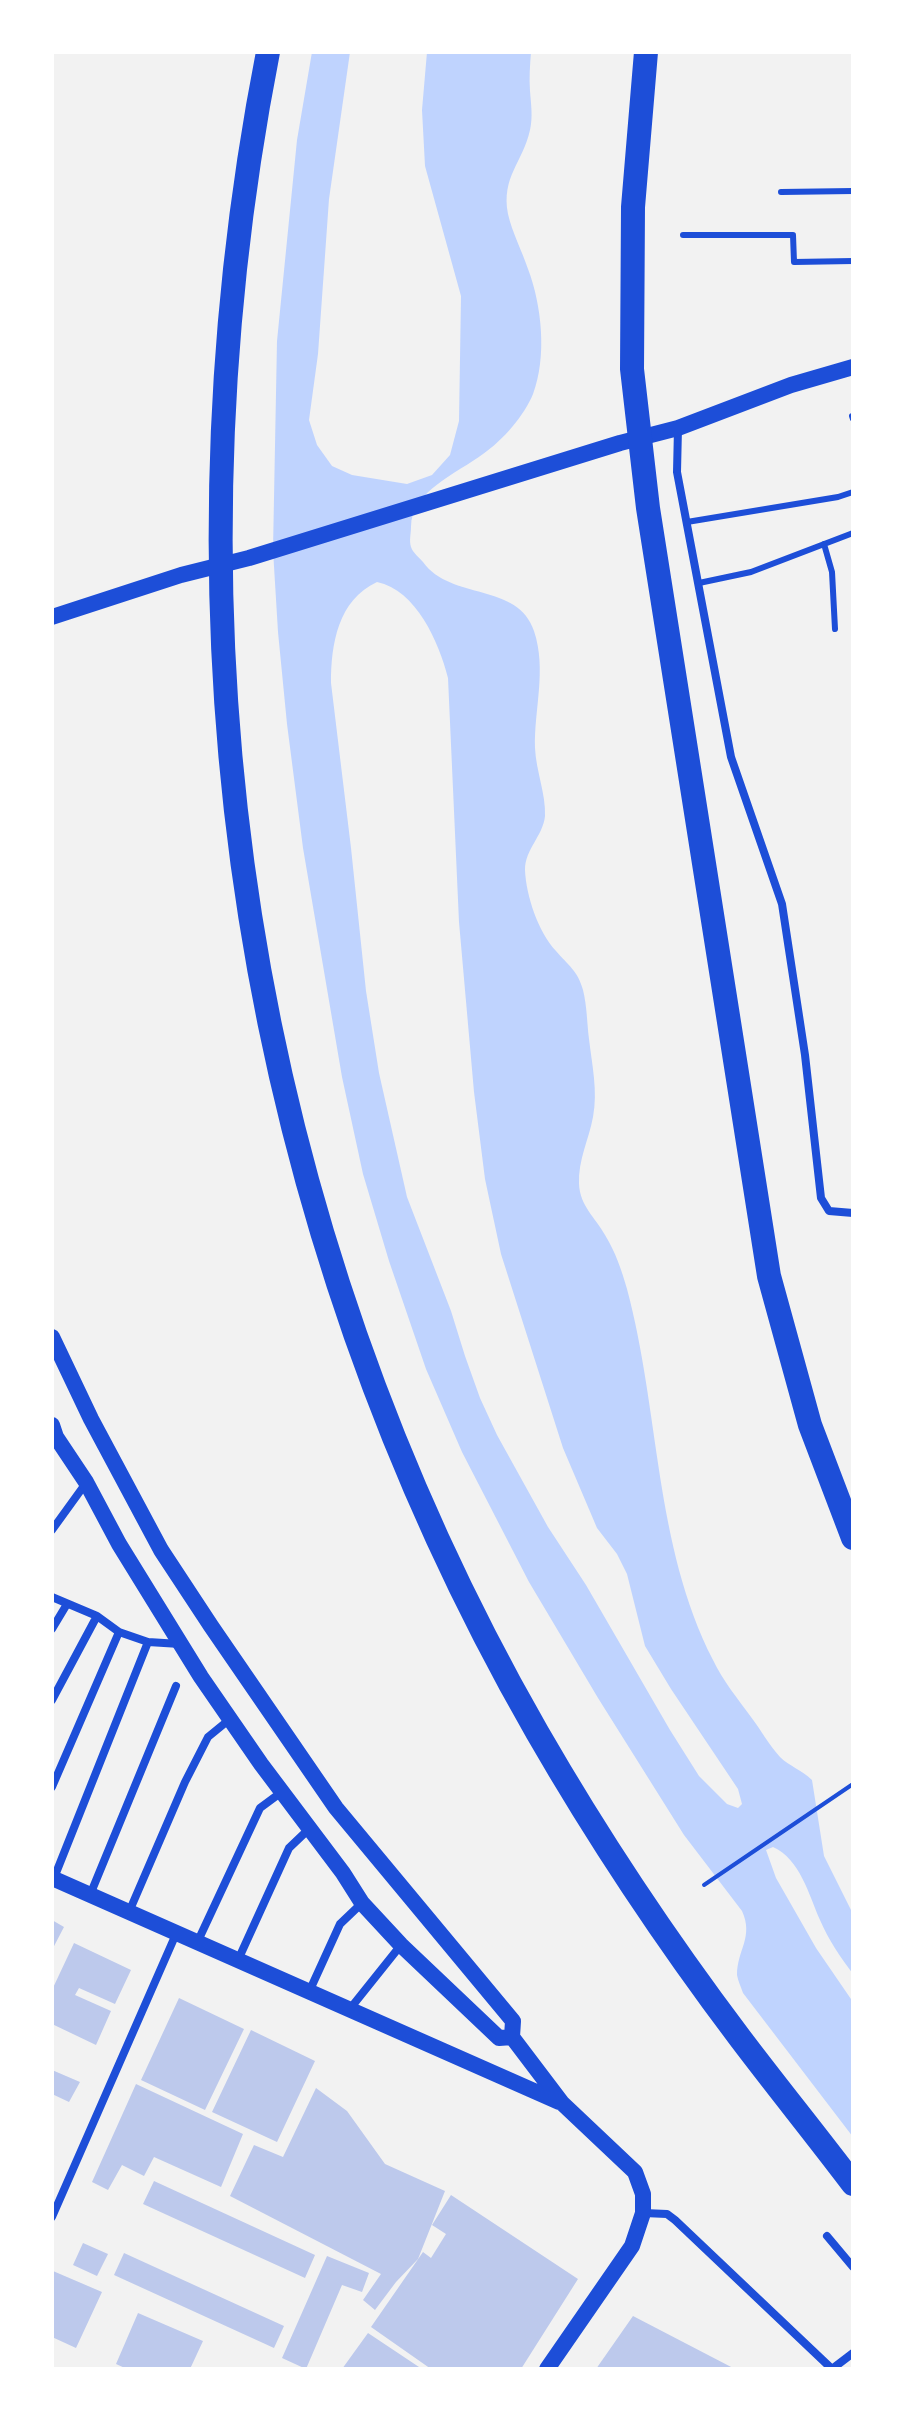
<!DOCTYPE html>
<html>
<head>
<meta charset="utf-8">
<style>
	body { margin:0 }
	#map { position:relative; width:905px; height:2421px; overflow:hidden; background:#f2f2f2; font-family:Lato,sans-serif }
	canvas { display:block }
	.frame { position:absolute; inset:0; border:54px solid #fff; pointer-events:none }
</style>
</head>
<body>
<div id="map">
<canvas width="905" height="2421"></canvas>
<div class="frame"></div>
</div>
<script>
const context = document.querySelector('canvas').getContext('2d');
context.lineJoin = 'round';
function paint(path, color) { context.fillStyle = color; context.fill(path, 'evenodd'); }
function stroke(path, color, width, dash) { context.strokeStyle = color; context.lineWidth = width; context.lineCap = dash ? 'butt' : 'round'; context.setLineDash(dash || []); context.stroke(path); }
paint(new Path2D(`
	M312 52H350L329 199 318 354 309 420 317 445 332 466 352 475 407 484 432 475 450 455 459 421 461 296 425 166 422 110 427 52H531C530 65 529 78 530 91 531 104 533 117 530 130 523 162 501 177 508 214 512 232 522 251 528 269 542 306 547 357 533 394 524 416 503 440 483 454 458 473 411 491 411 527 411 534 409 540 411 547 413 553 419 557 423 562 451 601 518 582 534 631 547 670 534 709 535 748 536 771 546 794 545 816 543 836 525 849 525 870 526 895 538 932 556 951 568 965 578 971 583 990 587 1006 587 1023 589 1039 592 1065 598 1091 593 1117 589 1139 578 1160 579 1184 580 1206 595 1217 605 1235 615 1251 622 1271 627 1289 660 1412 654 1544 713 1660 723 1681 738 1699 751 1717 761 1730 769 1745 780 1757 789 1766 802 1770 812 1780L824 1856 853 1914V1974C841 1958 828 1939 820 1920 809 1895 800 1859 773 1847L766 1850 776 1878 816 1948 853 2002V2137L743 1993C741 1987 738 1981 737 1975 737 1950 754 1937 742 1911L684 1835 598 1698 529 1582 462 1452 426 1369 389 1261 363 1174 342 1077 303 848 287 724 278 632 273 550 277 341 297 140ZM377 582C416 590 439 642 448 678L459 922 474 1092 485 1179 501 1254 563 1448 597 1528 617 1554 627 1574 645 1646 671 1689 738 1789 742 1804 738 1808 727 1804 699 1776 670 1730 586 1585 548 1527 497 1435 480 1398 465 1356 451 1311 407 1197 379 1073 366 991 351 848 331 683C331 644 338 600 377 582Z`), '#bfd3fe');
paint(new Path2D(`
	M52 1920 64 1927 52 1950Z
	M74 1943 131 1970 115 2004 79 1988 75 1995 111 2011 96 2045 52 2024V1990Z
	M179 1998 244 2029 205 2110 141 2080Z
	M251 2030 315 2061 277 2142 212 2112Z
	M52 2070 80 2082 69 2102 52 2094Z
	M136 2084 243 2134 221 2187 154 2157 144 2176 122 2165 108 2190 92 2182Z
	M316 2088 347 2111 385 2164 445 2191 418 2259 396 2282 375 2310 363 2300 381 2274 230 2196 254 2145 283 2157Z
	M154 2181 315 2255 305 2278 143 2204Z
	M451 2195 578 2279 521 2369H431L371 2327 423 2252 431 2258 446 2234 432 2225Z
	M83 2243 108 2254 97 2276 73 2265Z
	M124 2253 284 2326 274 2348 114 2275Z
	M327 2256 369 2273 362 2292 342 2285 306 2369 282 2358Z
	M53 2271 102 2292 76 2348 52 2337Z
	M138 2313 203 2341 190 2369H127L116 2364Z
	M633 2316 735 2369H596Z
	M368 2333 422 2369H342Z`), '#bdc9ec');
stroke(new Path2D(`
	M704 1885 853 1784`), '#1d4ed8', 4);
stroke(new Path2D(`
	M781 192 853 191
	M683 235H793L794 262 853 261
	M852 416 853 419
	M687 522 838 497 853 492
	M824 544 832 572 835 629
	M699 583 751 572 853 533`), '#1d4ed8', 6);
stroke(new Path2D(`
	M678 428 677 472 731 757 782 904 805 1055 821 1198 829 1211 853 1213
	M52 1530 86 1483
	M52 1597 97 1616 119 1632 148 1642 180 1644
	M52 1629 67 1604
	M52 1700 97 1616
	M52 1787 119 1632
	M54 1878 148 1642
	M90 1895 176 1686
	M129 1912 185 1782 208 1737 230 1719
	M197 1943 260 1808 283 1791
	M238 1960 289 1848 310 1828
	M309 1992 340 1924 362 1903
	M349 2010 401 1945
	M644 2213 667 2214 675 2220 832 2369
	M52 2217 176 1934
	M827 2236 853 2267
	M832 2369 853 2353`), '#1d4ed8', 8);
stroke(new Path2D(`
	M52 617 181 575 249 558 620 443 678 428 791 385 853 367
	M52 1337 91 1419 161 1550 211 1626 336 1808 513 2021 512 2037 562 2103 635 2172 643 2194V2213L632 2246 547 2369
	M52 1425 56 1437 86 1482 119 1544 201 1677 261 1764 343 1873 362 1903 401 1945 499 2038 512 2037
	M52 1878 559 2102`), '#1d4ed8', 16);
stroke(new Path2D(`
	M268 52C155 628 244 1221 537 1732 598 1838 666 1940 740 2038 777 2087 816 2135 853 2184
	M646 52 633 207 632 369 648 508 769 1276 810 1425 853 1538`), '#1d4ed8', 24);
</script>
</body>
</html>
